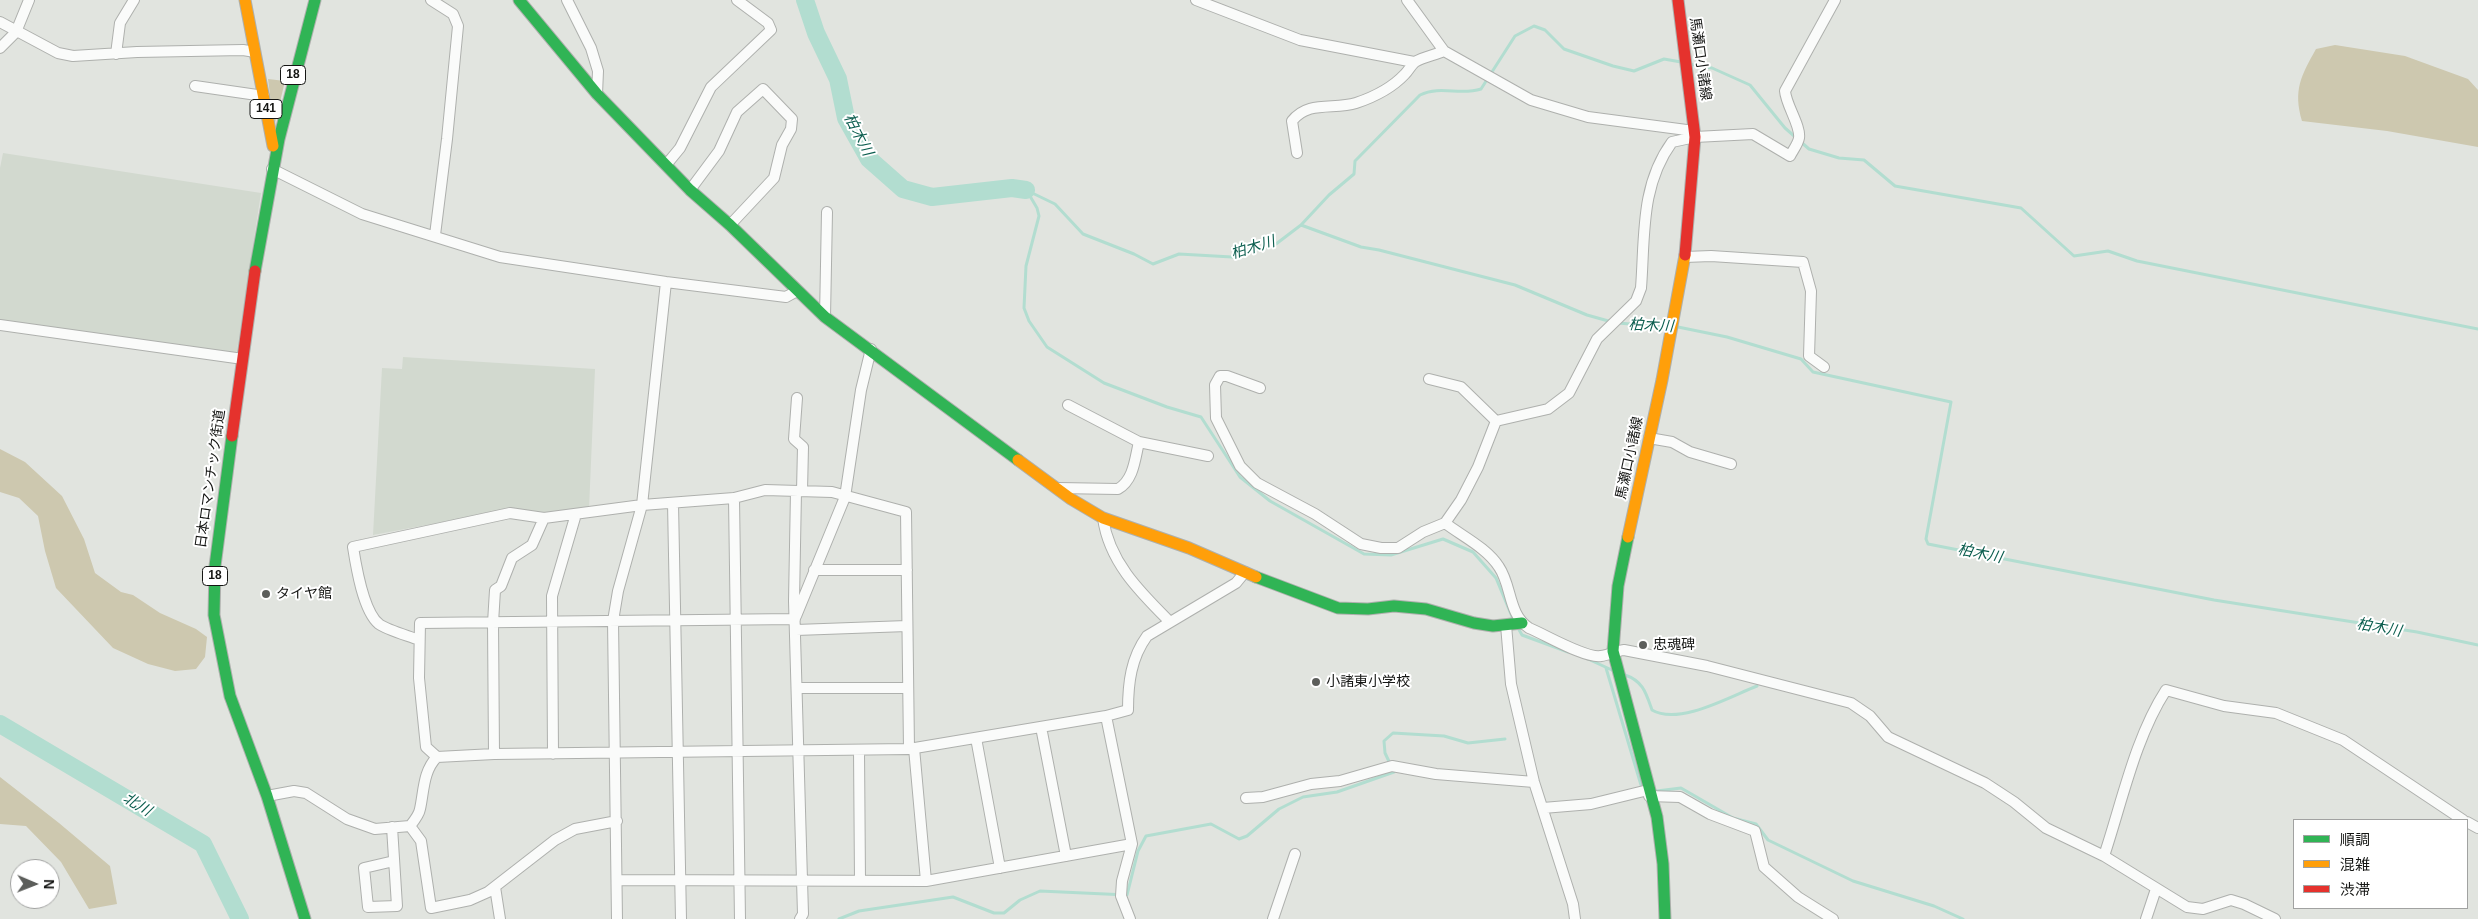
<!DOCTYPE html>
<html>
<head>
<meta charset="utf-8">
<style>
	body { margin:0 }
	#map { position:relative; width:2478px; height:919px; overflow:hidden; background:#e1e4df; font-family:Arial,"Noto Sans JP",sans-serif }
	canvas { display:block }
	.legend { position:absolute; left:2293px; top:819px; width:175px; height:90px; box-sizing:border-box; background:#fff; border:1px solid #a1a2a1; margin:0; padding:6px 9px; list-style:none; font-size:15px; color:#151614 }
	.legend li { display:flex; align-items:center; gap:10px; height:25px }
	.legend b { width:25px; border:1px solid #a1a2a1 }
	.north { position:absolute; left:10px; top:859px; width:50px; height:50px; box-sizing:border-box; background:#fff; border:1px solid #a1a2a1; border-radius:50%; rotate:91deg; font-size:14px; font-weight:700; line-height:20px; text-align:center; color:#151614 }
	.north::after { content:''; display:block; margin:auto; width:18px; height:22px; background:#5c5e5b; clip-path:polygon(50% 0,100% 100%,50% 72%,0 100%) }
</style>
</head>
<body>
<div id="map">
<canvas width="2478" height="919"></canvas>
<ul class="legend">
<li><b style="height:6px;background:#30b455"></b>順調</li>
<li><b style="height:6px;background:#ff9f0a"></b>混雑</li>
<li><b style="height:6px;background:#e5322d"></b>渋滞</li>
</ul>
<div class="north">N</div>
</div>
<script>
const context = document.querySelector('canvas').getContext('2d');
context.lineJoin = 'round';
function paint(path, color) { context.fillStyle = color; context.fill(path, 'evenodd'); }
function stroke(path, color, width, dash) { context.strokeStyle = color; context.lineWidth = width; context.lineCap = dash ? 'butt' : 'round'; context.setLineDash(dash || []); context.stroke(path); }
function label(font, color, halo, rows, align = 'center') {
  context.font = font + ' Arial,"Noto Sans JP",sans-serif'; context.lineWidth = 4; context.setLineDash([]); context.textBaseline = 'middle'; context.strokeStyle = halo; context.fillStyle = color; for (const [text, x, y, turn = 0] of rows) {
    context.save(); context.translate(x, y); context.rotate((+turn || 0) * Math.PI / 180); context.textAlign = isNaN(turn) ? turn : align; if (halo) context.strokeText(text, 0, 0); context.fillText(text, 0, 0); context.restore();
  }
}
paint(new Path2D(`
	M3 153 261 193 236 357 0 321V168Z
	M403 357 595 369 589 509 553 514 507 510 373 535 382 368 402 369Z`), '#d2d9cf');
paint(new Path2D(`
	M2335 45 2405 56 2468 79 2478 90V147L2387 131 2302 121C2293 90 2301 76 2316 49Z
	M268 79 285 81 274 127Z
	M0 449 25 462 62 496 84 539 95 573 121 592 133 595 160 613 196 629 207 637 205 657 196 669 175 671 148 664 113 648 56 588 45 551 38 516 19 498 0 492Z
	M0 777 59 823 110 866 117 904 89 909 61 862 26 826 0 824Z`), '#cdc8af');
stroke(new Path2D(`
	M1689 64 1712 68 1750 85 1785 128 1809 149 1839 158 1864 160 1895 186 2021 208 2074 256 2108 251 2137 261 2478 329
	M1026 190 1055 204 1083 234 1134 254 1153 264 1179 254 1232 257 1276 244 1301 225 1361 247 1379 250 1515 285 1587 315 1612 322
	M1027 191 1037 208 1039 216 1026 266 1024 308 1029 321 1047 347 1104 383 1167 407 1201 417 1240 477 1270 501 1364 554 1391 555 1443 539 1473 552 1496 578 1513 619
	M1301 225 1329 195 1354 174 1355 161 1420 95C1441 85 1460 96 1481 89L1515 36 1534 26 1545 30 1564 49 1613 66 1634 71 1664 59 1681 62
	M1618 323 1666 327
	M1678 327 1727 337 1801 359 1813 372 1951 402 1926 539 1928 544 2214 600 2417 632 2478 645
	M1518 628 1522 635 1568 652
	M1588 659 1614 671
	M1606 668 1641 785 1644 786
	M1625 675C1643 681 1646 693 1652 710 1679 726 1731 696 1757 686
	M1657 791 1681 788 1733 818 1756 824 1768 840 1853 881 1934 906 1963 919
	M839 919 859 911 953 897 994 913H1004L1020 900 1040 891 1127 895 1138 851 1146 836 1211 824 1239 839 1247 836 1279 809 1303 797 1337 792 1394 772 1385 753 1384 741 1393 733 1444 736 1468 743 1505 739`), '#b2ddd0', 3);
stroke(new Path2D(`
	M805 0 816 33 838 79 846 118 869 159 903 189 932 197 1012 188 1026 190
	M0 724 203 844 240 919`), '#b2ddd0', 18);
const street = new Path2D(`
	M431 0 453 14 458 26 447 139 435 235
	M567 0 591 48 598 71 597 94
	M1196 0 1300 40 1414 62
	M1407 0 1444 51 1531 100 1588 117 1694 131
	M0 22 58 53 73 56 137 52 243 50 255 52
	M0 48 16 32 29 0
	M116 54 120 23 134 0
	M195 86 264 96
	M1297 153 1292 121C1308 100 1334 110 1356 103 1374 97 1392 88 1405 74 1409 70 1411 65 1415 62 1423 57 1435 55 1444 51
	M666 165 680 148 711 87 771 30 768 23 737 0
	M272 169 362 214 500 257 666 282 786 297 797 291
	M690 190 719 151 737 112 763 89 792 119 791 129 782 145 774 178 730 225
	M1685 257 1711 256 1803 262 1811 291 1809 356 1824 367
	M825 317 827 212
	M0 325 243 359
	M1429 379 1461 387 1496 421
	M1260 388 1227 376H1220L1215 385 1216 418 1240 466 1257 483 1315 514 1361 544 1381 548H1398L1423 532 1445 523 1461 500 1478 467 1496 421 1548 409 1569 393 1597 339 1636 301 1641 288C1645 237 1640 186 1672 142L1695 137 1753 134 1790 156C1793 150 1798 144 1799 138 1801 126 1786 105 1785 91L1835 0
	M797 398 794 439 803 447 802 491
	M1068 405 1139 442 1208 456
	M1649 438 1672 442 1690 452 1731 464
	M1058 488 1118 489C1134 480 1135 458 1139 442
	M796 491 794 601 802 880 803 914 800 919
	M734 498 740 919
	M673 503 681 919
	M1103 518C1109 562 1140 592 1170 622
	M1445 523C1462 536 1487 548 1499 567 1512 586 1508 614 1529 628 1544 634 1586 659 1601 656 1609 655 1615 651 1624 650L1707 666 1851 703 1870 716 1888 737 1985 783 2014 802 2046 828 2104 856 2187 907 2203 909 2231 900 2244 904 2275 919
	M814 570H907
	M796 616 845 497 861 390 871 349
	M1506 625 1511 684 1534 782 1573 904 1575 919
	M796 630 907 626
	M419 640C409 636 387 630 379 624 363 611 356 566 353 547L510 513 544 518
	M797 688H908
	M1106 716 1132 844 1122 881 1121 896 1130 919
	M1041 727 1066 856
	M976 738 1000 868
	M914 748 926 881
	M859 751 860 881
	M494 754 493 623 495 590 501 586 512 558 532 545 544 518 642 505 734 498 765 490 832 492 906 512 909 749
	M553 754 552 596 576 514
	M437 757 426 747 419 678 420 623 795 619
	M267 796 294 791 306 793 347 819 375 829 410 826
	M1649 796 1680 797 1710 814 1755 831 1764 867 1798 897 1833 919
	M1246 798 1263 797 1311 784 1340 781 1392 766 1436 774 1534 782
	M1543 808 1591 804 1648 790
	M2467 822 2478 828
	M410 826C414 821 419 815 420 809 424 791 423 771 437 757L494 754 909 749 1106 716 1128 710C1128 683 1131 658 1147 636L1236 583 1245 572
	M410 826 421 841 431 908 470 900 488 892 555 840 575 829 617 821
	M392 827 397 906 368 907 364 868 394 861
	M2104 856C2122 802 2135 738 2166 690L2224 706 2276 713 2343 740 2463 820
	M617 880 926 881 1132 844
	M495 887 500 919
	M617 919 613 621 618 591 642 505 666 282
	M1273 919 1295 854
	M2146 919 2156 889`);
const fast = new Path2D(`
	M519 0 597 94 690 190 730 225 825 317 1018 460
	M255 271 279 139 315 0
	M232 436 215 566 214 615 230 696 267 796 305 919
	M1628 537 1618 586 1613 651 1657 817 1663 864 1665 919
	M1256 577 1338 608 1368 609 1394 606 1426 609 1474 623 1493 626 1522 623`);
const slow = new Path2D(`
	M245 0 273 146
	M1018 460 1071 499 1103 518 1189 548 1256 577
	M1628 537 1662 380 1685 255`);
const jam = new Path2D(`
	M1678 0 1695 137 1685 255
	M232 436 255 271`);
stroke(street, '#aeb0ad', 12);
stroke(fast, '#aeb0ad', 13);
stroke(slow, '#aeb0ad', 13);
stroke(jam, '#aeb0ad', 13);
stroke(street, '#fafbfa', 10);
stroke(fast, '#30b455', 11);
stroke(slow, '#ff9f0a', 11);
stroke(jam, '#e5322d', 11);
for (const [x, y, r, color] of [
	[266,594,5,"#5c5e5b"],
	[1643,645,5,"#5c5e5b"],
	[1316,682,5,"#5c5e5b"]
]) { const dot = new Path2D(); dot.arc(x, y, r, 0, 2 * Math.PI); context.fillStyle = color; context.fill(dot); stroke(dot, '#fff', 2); }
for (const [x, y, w] of [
	[293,75,25],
	[266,109,32],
	[215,576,25]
]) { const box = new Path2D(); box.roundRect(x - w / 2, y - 9.5, w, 19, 4); context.fillStyle = '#fff'; context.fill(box); stroke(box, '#151614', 1); }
label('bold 12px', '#151614', null, [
	["18",293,75],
	["141",266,109],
	["18",215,576]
]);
label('14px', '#151614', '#fff', [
	["馬瀬口小諸線",1700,59,82],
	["馬瀬口小諸線",1630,458,-78],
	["日本ロマンチック街道",211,479,-82]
]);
label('14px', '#151614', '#fff', [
	["タイヤ館",276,594],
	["忠魂碑",1653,645],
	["小諸東小学校",1326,682]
], 'left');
label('italic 15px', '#0c5e4f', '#fff', [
	["柏木川",858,135,63],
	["柏木川",1253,248,-17],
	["柏木川",1651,326,3],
	["柏木川",1980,554,11],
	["柏木川",2379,628,10],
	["北川",137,805,31]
]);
</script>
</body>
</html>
